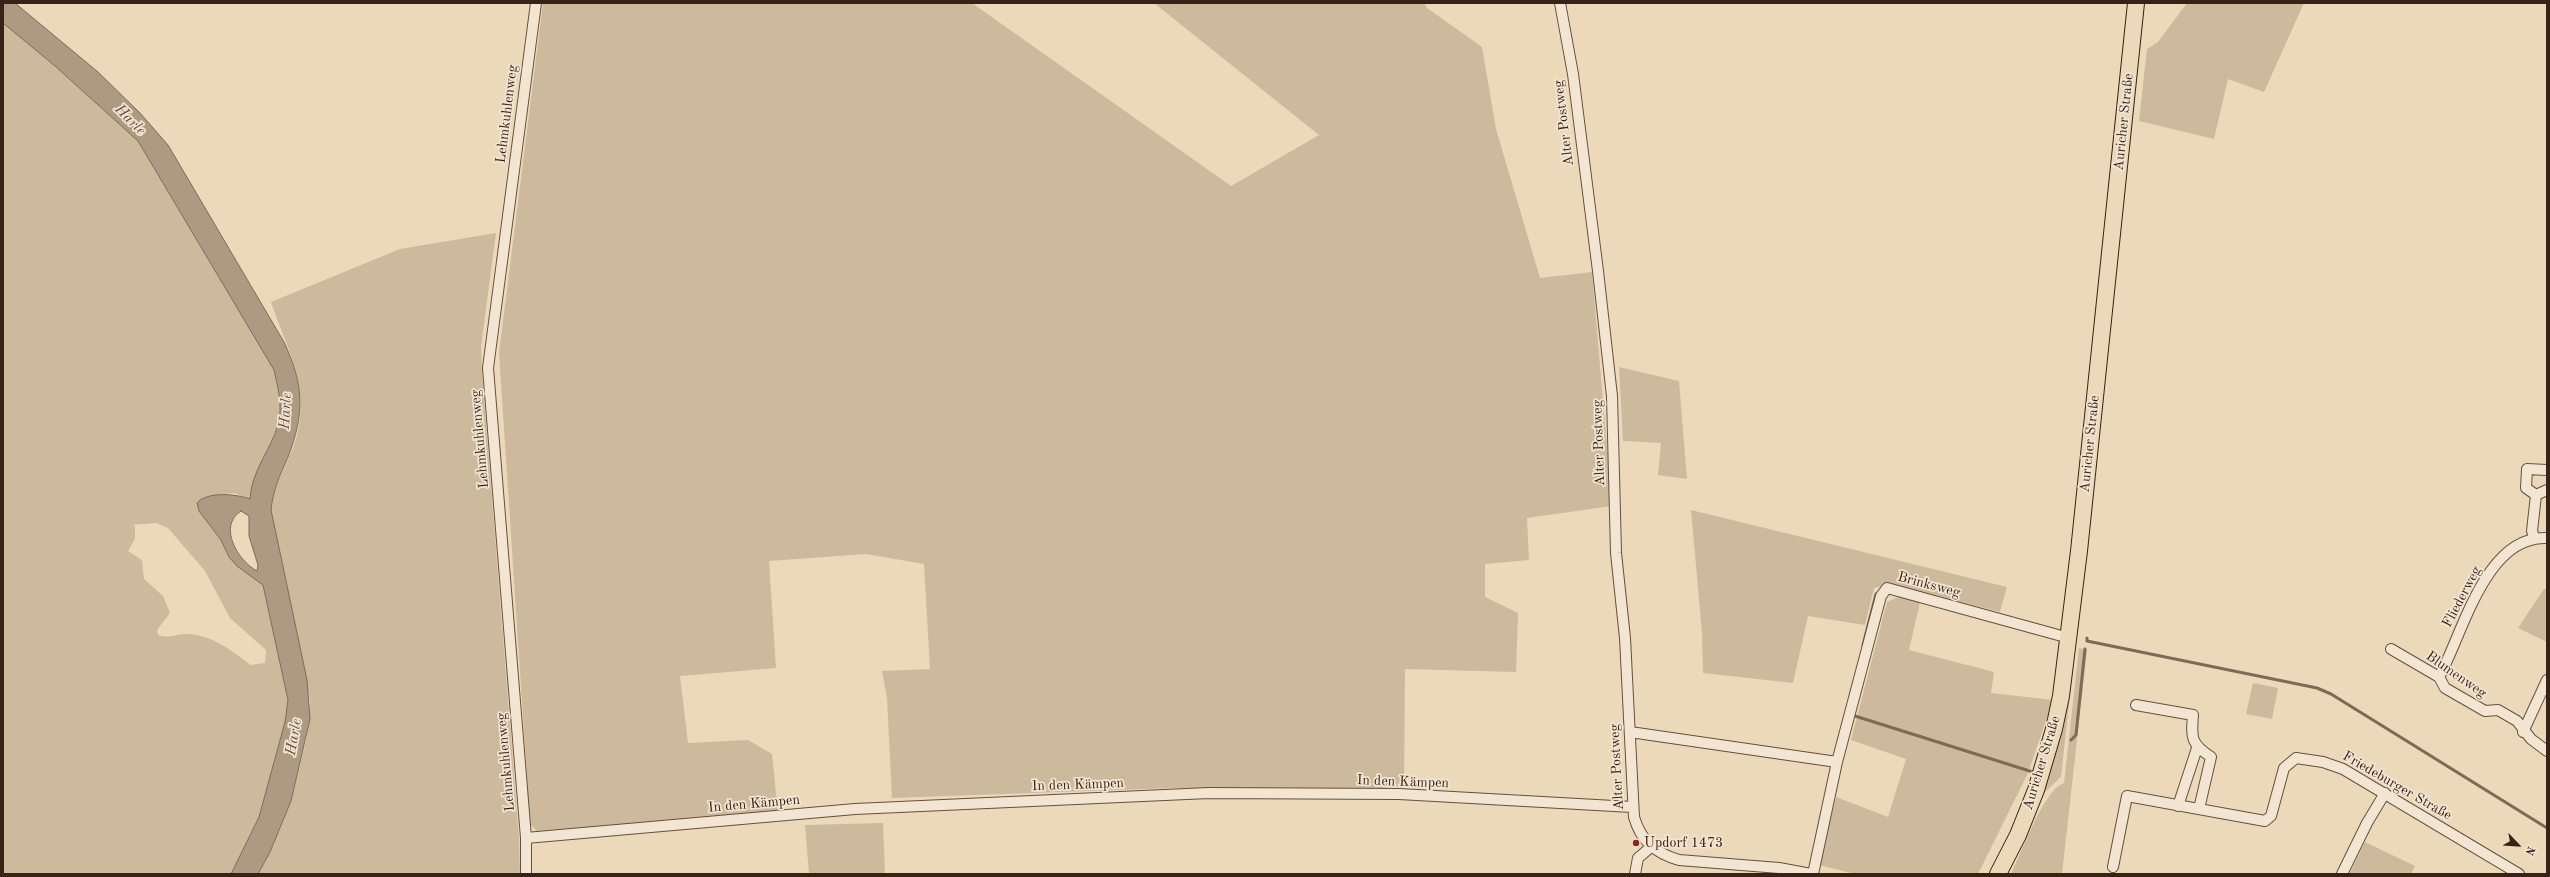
<!DOCTYPE html>
<html>
<head>
<meta charset="utf-8">
<style>
	body { margin:0 }
	#map { position:relative; width:2550px; height:877px; overflow:hidden; background:#ebd9b9; font-family:"Old Standard TT",serif }
	canvas { display:block }
	.frame { position:absolute; inset:0; border:4px solid #382117; pointer-events:none }
	.north { position:absolute; left:2498px; top:825px; width:40px; height:40px; -webkit-text-stroke:3px #f2e6d2; paint-order:stroke; rotate:115deg; font-size:11px; font-weight:700; line-height:16px; text-align:center; color:#382117 }
	.north::after { content:''; display:block; margin:auto; width:14px; height:18px; background:#382117; clip-path:polygon(50% 0,100% 100%,50% 72%,0 100%) }
</style>
</head>
<body>
<div id="map">
<canvas width="2550" height="877"></canvas>
<div class="frame"></div>
<div class="north">N</div>
</div>
<script>
const context = document.querySelector('canvas').getContext('2d');
context.lineJoin = 'round';
function paint(path, color) { context.fillStyle = color; context.fill(path, 'evenodd'); }
function stroke(path, color, width, dash) { context.strokeStyle = color; context.lineWidth = width; context.lineCap = dash ? 'butt' : 'round'; context.setLineDash(dash || []); context.stroke(path); }
function label(font, color, halo, rows, align = 'center') {
  context.font = font + ' "Old Standard TT",serif'; context.lineWidth = 3.5; context.setLineDash([]); context.textBaseline = 'middle'; context.strokeStyle = halo; context.fillStyle = color; for (const [text, x, y, turn = 0] of rows) {
    context.save(); context.translate(x, y); context.rotate((+turn || 0) * Math.PI / 180); context.textAlign = isNaN(turn) ? turn : align; if (halo) context.strokeText(text, 0, 0); context.fillText(text, 0, 0); context.restore();
  }
}
paint(new Path2D(`
	M543 3H972L1231 186 1319 135 1154 3H1425L1427 8 1482 47 1496 129 1540 278 1592 272 1612 506 1527 518 1529 560 1485 564V597L1518 613 1516 672 1405 669 1404 786 1369 789 1173 788 892 798 887 698 882 671 930 669 924 564 866 554 769 561 776 668 680 676 688 743 748 740 772 754 778 813 537 831 530 824 499 353Z
	M2187 3H2304L2264 92 2228 79 2214 139 2139 121 2147 49 2158 42Z
	M3 23 55 66 138 141 274 370 281 408 278 425 250 499 234 493 207 496 197 503 199 511 221 540 229 557 263 585 288 700 285 722 259 817 231 874H3ZM156 523 168 528 205 571 230 618 266 650 265 663 251 665C232 651 211 634 186 634 175 634 169 639 158 635L157 630 170 613 163 596 144 579 142 560 128 551 135 539V526L131 525Z
	M496 233 481 347 482 373 519 838 520 874H258L270 852 291 801 307 737 310 701 271 510C274 482 290 461 297 435 310 385 286 348 271 302L400 249Z
	M1619 367 1679 381 1687 479 1658 475 1661 443 1623 441Z
	M1691 510 2007 587 2000 612 1891 584 1874 588 1865 625 1808 616 1793 683 1703 673 1702 633Z
	M2544 589H2547V642L2518 628Z
	M1901 596 1920 602 1909 650 1994 672 1991 693 2053 700 2028 773 1978 874H1855L1819 865 1836 797 1888 817 1906 759 1851 740 1887 602Z
	M2079 648 2087 650 2062 874H2011C2021 854 2044 789 2064 783Z
	M2074 657 2061 777 2045 792 2033 819Z
	M2253 683 2278 688 2272 719 2246 714Z
	M883 823 885 874H809L805 825Z
	M2365 842 2415 866 2411 874 2350 873Z`), '#cdba9d');
const water = new Path2D(`
	M3 3H15L98 72 140 113 168 145 284 342C304 385 305 413 288 457 280 475 273 490 271 510L307 680 310 719 291 801 270 852 258 874H231L259 817 285 722 288 700 263 585 237 566 229 557 221 540 199 511 197 503C207 491 237 494 250 499 252 469 270 452 278 425 283 407 278 388 274 370L138 141 55 66 3 23ZM241 511 249 516V536L258 565 257 571C238 561 217 526 241 511Z`);
paint(water, '#ae9a82');
stroke(water, '#7f6a57', 1);
stroke(new Path2D(`
	M2087 638V641L2317 688 2331 694 2547 828
	M1863 645 1876 594
	M1855 716 2036 773
	M2071 740 2076 735 2085 649`), '#7f6a57', 3);
const street = new Path2D(`
	M1560 3 1573 74 1598 271 1612 396 1616 553 1625 638 1634 817C1641 841 1655 853 1679 860L1779 868 1811 874
	M2536 495 2526 488 2527 469 2547 470
	M2536 495 2547 490
	M2534 537 2532 531 2536 495
	M2391 649 2439 677 2445 688 2485 711 2498 710 2517 721 2531 739 2547 751
	M2439 677C2463 634 2485 535 2547 538
	M2136 705 2193 715C2191 738 2191 744 2211 757L2199 809
	M1630 732 1837 762
	M2523 732 2547 680
	M2178 806 2197 748
	M526 838 855 809 1209 793 1399 794 1632 807
	M2113 867 2127 796 2265 821 2271 816 2284 768 2296 758 2323 762 2343 769 2519 874
	M526 874V838L488 368 536 3
	M1635 874 1638 858 1651 847
	M1813 874 1837 762 1881 596 1887 588 2069 638
	M2342 874 2367 823 2385 793`);
const primary = new Path2D(`
	M1998 874 2018 835 2036 790 2054 729 2061 696 2079 551 2136 3`);
stroke(street, '#654f40', 12);
stroke(primary, '#382117', 18);
stroke(street, '#f2e6d2', 10);
stroke(primary, '#ebd9b9', 16);
for (const [x, y, r, color] of [
	[1636,843,4,"#8f2418"]
]) { const dot = new Path2D(); dot.arc(x, y, r, 0, 2 * Math.PI); context.fillStyle = color; context.fill(dot); stroke(dot, '#f2e6d2', 1.5); }
label('14px', '#382117', '#f2e6d2', [
	["Lehmkuhlenweg",507,114,-83],
	["Auricher Straße",2124,122,-84],
	["Alter Postweg",1564,123,-97],
	["Lehmkuhlenweg",480,439,-95],
	["Alter Postweg",1599,443,-92],
	["Auricher Straße",2090,444,-84],
	["Brinksweg",1929,585,15],
	["Fliederweg",2462,597,-62],
	["Blumenweg",2456,675,35],
	["Lehmkuhlenweg",506,762,-95],
	["Auricher Straße",2042,763,-73],
	["Alter Postweg",1617,767,-93],
	["In den Kämpen",1403,782,2],
	["In den Kämpen",1078,785,-2],
	["Friedeburger Straße",2397,786,30],
	["In den Kämpen",754,804,-5]
]);
label('14px', '#382117', '#f2e6d2', [
	["Updorf 1473",1644,843]
], 'left');
label('italic 15px', '#614b3c', '#f2e6d2', [
	["Harle",130,120,45],
	["Harle",286,411,-86],
	["Harle",294,737,-80]
]);
</script>
</body>
</html>
